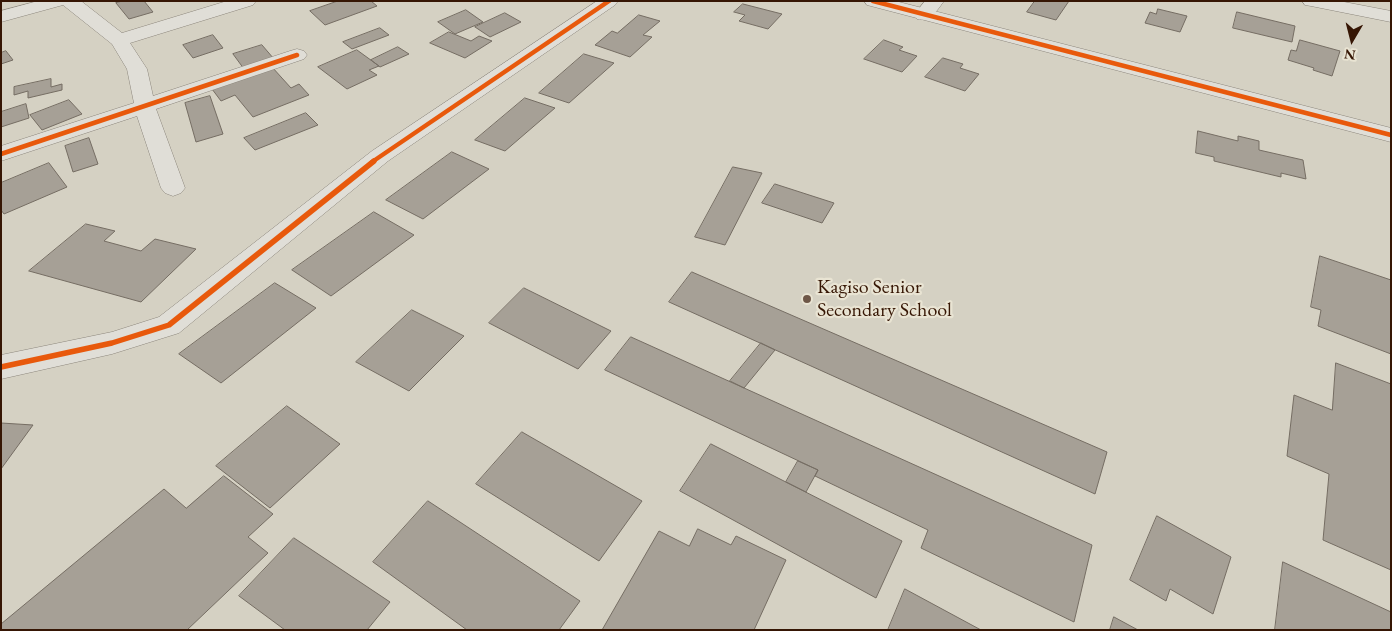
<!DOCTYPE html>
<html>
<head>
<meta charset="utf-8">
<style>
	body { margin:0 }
	#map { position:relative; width:1392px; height:631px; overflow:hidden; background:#d5d1c3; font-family:"EB Garamond",serif }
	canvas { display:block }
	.frame { position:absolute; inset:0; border:2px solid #361604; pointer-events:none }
	.north { position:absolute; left:1327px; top:15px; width:50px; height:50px; -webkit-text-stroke:4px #e9e4d3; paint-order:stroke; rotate:188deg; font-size:14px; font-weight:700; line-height:20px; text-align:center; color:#361604 }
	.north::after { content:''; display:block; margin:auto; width:18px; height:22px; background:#361604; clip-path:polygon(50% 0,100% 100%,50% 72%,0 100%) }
</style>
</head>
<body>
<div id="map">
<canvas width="1392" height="631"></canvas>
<div class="frame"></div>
<div class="north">N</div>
</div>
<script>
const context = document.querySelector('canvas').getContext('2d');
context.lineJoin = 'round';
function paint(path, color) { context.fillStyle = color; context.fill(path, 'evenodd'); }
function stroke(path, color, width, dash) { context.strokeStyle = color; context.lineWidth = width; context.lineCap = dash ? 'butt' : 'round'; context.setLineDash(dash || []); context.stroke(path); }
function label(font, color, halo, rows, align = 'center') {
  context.font = font + ' "EB Garamond",serif'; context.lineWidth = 4.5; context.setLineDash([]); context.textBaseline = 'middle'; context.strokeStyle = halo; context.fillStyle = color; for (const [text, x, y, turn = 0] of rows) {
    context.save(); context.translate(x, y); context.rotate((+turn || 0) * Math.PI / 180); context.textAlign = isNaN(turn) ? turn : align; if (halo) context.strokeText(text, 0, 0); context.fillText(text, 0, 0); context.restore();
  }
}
const building = new Path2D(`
	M123 1H144L153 12 129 19 116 3Z
	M338 1H371L377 6 325 25 310 11Z
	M1035 1H1069L1056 20 1027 12Z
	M743 4 782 14 768 29 739 21 745 15 734 12Z
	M1158 9 1187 16 1180 32 1145 23 1150 12 1156 14Z
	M466 10 483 22 455 34 438 22Z
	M1237 12 1295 26 1292 42 1233 28Z
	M505 13 521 22 490 37 475 27Z
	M639 15 660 21 643 35 652 37 630 57 595 45 612 31 617 33Z
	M380 28 389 35 352 49 343 42Z
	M449 32 471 41 479 36 492 41 465 58 430 43Z
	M213 35 223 48 193 58 183 45Z
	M884 40 903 47 899 50 917 56 902 72 864 59Z
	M1300 40 1340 51 1332 76 1313 70 1314 68 1288 60 1291 50 1296 51Z
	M262 45 274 59 244 69 233 54Z
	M398 47 409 54 380 67 371 60Z
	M357 50 379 66 369 70 377 75 347 89 318 67Z
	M6 51 13 60 1 64V53Z
	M584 54 614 63 569 103 539 93Z
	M943 58 963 64 960 68 979 74 965 91 925 77Z
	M272 67 291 88 299 84 309 95 253 117 235 95 221 101 212 89Z
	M51 79V87L62 84V90L28 98V91L14 95V87Z
	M210 96 223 134 196 142 185 103Z
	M525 98 555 108 505 151 475 140Z
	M69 100 82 114 42 130 30 115Z
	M26 104 29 118 1 127V112Z
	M306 113 318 125 255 150 244 138Z
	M1198 131 1238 141V136L1259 141V150L1303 160 1306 179 1281 173V177L1214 161V157L1196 153Z
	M89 138 98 164 73 172 65 146Z
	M452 152 489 169 423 219 386 200Z
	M49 163 67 187 4 214 1 210V183Z
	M733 167 762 173 725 245 695 237Z
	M775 184 834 203 822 223 762 203Z
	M374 212 414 235 331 296 292 270Z
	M86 224 115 231 104 241 141 251 155 239 196 249 141 302 29 271Z
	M1320 256 1391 280V354L1318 326 1321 310 1311 307Z
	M692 272 1107 452 1095 494 669 302Z
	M275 283 316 308 221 383 179 354Z
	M524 288 611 331 578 369 489 323Z
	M412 310 464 336 409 391 356 362Z
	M631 337 1092 545 1074 622 921 548 928 530 815 476 818 470 605 370Z
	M761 343 775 350 744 388 730 381Z
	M1336 363 1391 384V570L1323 540 1329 474 1287 456 1294 395 1332 410Z
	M287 406 340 444 270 508 216 466Z
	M1 423 33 425 1 469Z
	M522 432 642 501 599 561 476 484Z
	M711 444 902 541 876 598 680 491Z
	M798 461 818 470 806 492 786 482Z
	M224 476 273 514 248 537 268 553 187 630H1V624L164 489 186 508Z
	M428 501 580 601 559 630H467L373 562Z
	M1157 516 1231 557 1213 614 1170 589 1166 601 1130 580Z
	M698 529 731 545 736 536 786 560 754 630H602L659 531 689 546Z
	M294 538 390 602 367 630H285L239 596Z
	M1283 562 1391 612V630H1275Z
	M905 589 981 630H888Z
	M1114 617 1138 630H1110Z`);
paint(building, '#a6a096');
stroke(building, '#756d63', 1);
const minor = new Path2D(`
	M38 1H81L122 33 227 1H256L253 5 130 43 147 69 153 96 290 51 297 49 304 51 307 55 304 59 156 109 185 188 181 193 173 196 165 193 161 188 137 116 1 161V146L134 103 127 69 112 44 63 5 1 22V11Z
	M597 1H618L615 5 388 161 179 333 112 354 1 379V355L112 332 159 317 372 151Z
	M925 1H944C936 12 930 22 917 19L914 15Z
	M1302 1H1339L1391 11V22L1311 6 1305 5Z`);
const tertiary = new Path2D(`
	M864 1H895L1391 128V142L867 5Z`);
stroke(minor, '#8c867c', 1);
stroke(tertiary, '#8c867c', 1);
paint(minor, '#e0ded7');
paint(tertiary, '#e0ded7');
stroke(new Path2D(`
	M873 1 1391 135
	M1 154 297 55
	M372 162 609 1`), '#e8590c', 4.5);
stroke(new Path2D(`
	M1 367 112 343 169 325 374 161`), '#e8590c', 5.5);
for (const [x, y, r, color] of [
	[807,299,5,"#6e5747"]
]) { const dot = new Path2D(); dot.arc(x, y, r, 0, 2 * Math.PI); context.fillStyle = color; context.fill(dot); stroke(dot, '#e9e4d3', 2); }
label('20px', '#361604', '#e9e4d3', [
	["Kagiso Senior",817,288],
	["Secondary School",817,311]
], 'left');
</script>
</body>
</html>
